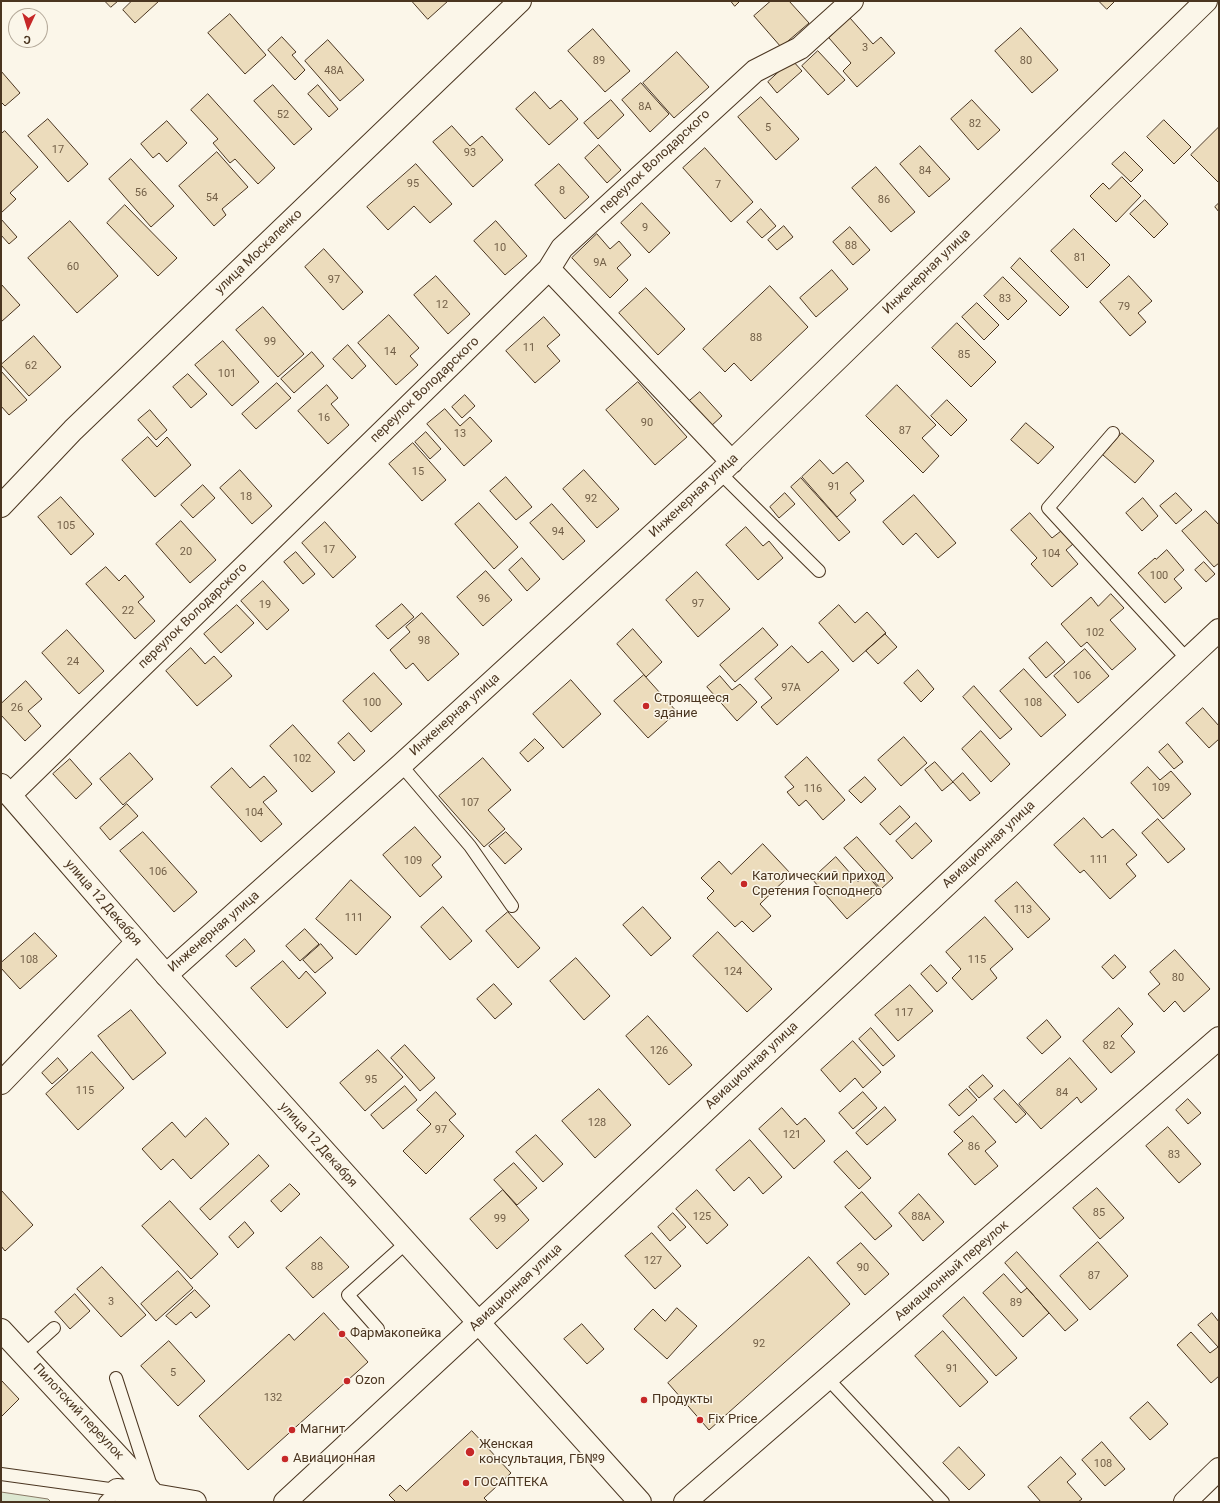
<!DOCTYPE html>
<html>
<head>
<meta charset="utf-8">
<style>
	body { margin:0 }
	#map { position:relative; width:1220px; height:1503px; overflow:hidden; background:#fbf6e9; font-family:Roboto,sans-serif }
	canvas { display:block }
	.frame { position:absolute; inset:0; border:2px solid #4a3520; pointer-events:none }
	.north { position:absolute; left:8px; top:8px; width:40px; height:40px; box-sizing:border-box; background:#fbf6e9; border:1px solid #b4a999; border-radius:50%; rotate:184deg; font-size:11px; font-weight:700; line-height:16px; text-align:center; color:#4a3520 }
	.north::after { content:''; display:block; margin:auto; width:14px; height:18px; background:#c62828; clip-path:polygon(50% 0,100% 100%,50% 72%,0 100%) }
</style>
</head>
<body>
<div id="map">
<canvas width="1220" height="1503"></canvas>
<div class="frame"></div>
<div class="north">С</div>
</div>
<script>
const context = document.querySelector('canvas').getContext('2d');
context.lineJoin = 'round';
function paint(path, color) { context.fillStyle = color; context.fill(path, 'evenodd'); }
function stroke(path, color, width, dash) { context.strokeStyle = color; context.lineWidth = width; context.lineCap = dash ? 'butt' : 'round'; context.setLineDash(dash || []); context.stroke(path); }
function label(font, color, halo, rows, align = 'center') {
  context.font = font + ' Roboto,sans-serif'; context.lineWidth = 3; context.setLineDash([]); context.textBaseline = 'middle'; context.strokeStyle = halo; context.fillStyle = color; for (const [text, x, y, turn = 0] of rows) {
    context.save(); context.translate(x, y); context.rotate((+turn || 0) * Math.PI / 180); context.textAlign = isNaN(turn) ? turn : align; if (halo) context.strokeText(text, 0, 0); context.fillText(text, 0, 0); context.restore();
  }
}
const green = new Path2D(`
	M1 1492 48 1499 51 1502H1Z`);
paint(green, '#dce7d0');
stroke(green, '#887966', 1);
const building = new Path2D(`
	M105 1H118L111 7Z
	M132 1H159L135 23 123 10Z
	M412 1H448L428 19Z
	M731 1H740L735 6Z
	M771 1H789L809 23 781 47 754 16Z
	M1099 1H1115L1107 9Z
	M230 14 266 55 245 74 208 33Z
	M850 18 873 44 881 37 895 53 857 87 843 71 851 63 829 38Z
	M1021 28 1058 70 1032 93 995 51Z
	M593 29 630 71 605 92 568 51Z
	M282 37 296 52 292 55 305 70 295 80 268 50Z
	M328 40 364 80 340 101 305 61Z
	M818 51 845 80 828 95 802 66Z
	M677 52 709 87 674 118 643 83Z
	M792 60 802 71 777 93 768 82Z
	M1 71 20 93 5 106 1 102Z
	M641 83 669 114 650 132 622 100Z
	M273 85 312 129 294 145 254 101Z
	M318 85 338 109 329 117 308 94Z
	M535 92 550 109 561 100 578 119 549 145 516 109Z
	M208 94 275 168 258 184 235 159 230 163 213 143 218 139 191 110Z
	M761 97 799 139 776 160 738 117Z
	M611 100 624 115 598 139 584 123Z
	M972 100 1000 130 978 150 951 119Z
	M48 119 88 164 68 182 28 136Z
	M1164 120 1191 147 1174 164 1147 137Z
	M167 121 187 143 167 162 159 153 153 158 141 144Z
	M452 126 470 146 482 136 503 160 473 187 433 142Z
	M1219 127V183L1191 155Z
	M5 131 38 167 10 193 16 199 1 213V134Z
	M599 145 621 170 607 183 585 158Z
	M920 146 950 179 929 197 900 164Z
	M705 148 753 202 731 222 683 168Z
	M217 152 248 187 222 209 226 215 214 226 179 186Z
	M1125 152 1143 170 1131 182 1112 164Z
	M131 159 174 206 151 227 109 179Z
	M416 164 452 204 430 223 414 206 388 230 367 207Z
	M559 164 589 197 565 219 535 185Z
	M876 167 915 212 891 232 852 188Z
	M1122 177 1141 196 1116 222 1090 196 1103 183 1109 189Z
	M1145 200 1168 224 1154 238 1130 214Z
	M642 203 670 233 649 253 621 223Z
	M1219 203V212L1215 207Z
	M125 205 177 258 158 276 107 223Z
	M761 209 776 226 762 238 747 222Z
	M1 219 17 237 9 244 1 235Z
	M70 221 118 276 77 313 28 258Z
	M496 221 527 256 505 275 474 241Z
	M784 226 793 237 777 250 768 240Z
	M850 227 870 250 853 265 833 242Z
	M1074 229 1110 265 1087 288 1051 251Z
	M597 234 610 249 619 241 631 255 617 268 628 280 610 298 572 258Z
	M324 249 363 292 343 310 305 267Z
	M1020 258 1069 307 1060 316 1011 268Z
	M832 270 848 289 816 317 800 298Z
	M436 276 470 314 448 334 414 295Z
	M1129 276 1152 301 1138 313 1146 322 1130 336 1100 302Z
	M1003 277 1027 301 1008 320 984 296Z
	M1 284 20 305 1 322Z
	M770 286 808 327 751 381 734 363 725 372 703 349Z
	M646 288 685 329 658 355 619 313Z
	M977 303 999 325 984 340 962 317Z
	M263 307 304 354 278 377 236 330Z
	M389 315 419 348 410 356 418 365 396 385 358 343Z
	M544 317 560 335 547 346 560 361 535 383 506 351Z
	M957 323 996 362 971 387 932 348Z
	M34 336 61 367 29 396 1 365Z
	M223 341 259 382 232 406 195 365Z
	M348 345 366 366 352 379 333 359Z
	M312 352 324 366 294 393 281 379Z
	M1 371 27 400 9 415 1 406Z
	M188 374 207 394 191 408 173 387Z
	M638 382 687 437 655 465 606 410Z
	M277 383 291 398 256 429 242 414Z
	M327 385 338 398 331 404 349 425 328 444 298 411Z
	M897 385 936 425 922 438 939 456 923 473 866 416Z
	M700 392 722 416 710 427 687 403Z
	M465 395 475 406 462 418 452 407Z
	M947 400 967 420 951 436 931 416Z
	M445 409 460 426 470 417 492 441 464 466 427 424Z
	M150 410 167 430 156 440 138 420Z
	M1026 423 1054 447 1038 464 1011 440Z
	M426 432 441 449 430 459 415 442Z
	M1122 433 1154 461 1135 483 1103 455Z
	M148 437 157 447 167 437 191 465 155 497 122 460Z
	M413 443 446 480 422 501 389 464Z
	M820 460 833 474 847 462 864 481 850 493 856 500 837 517 802 477Z
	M240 470 272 506 252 524 220 488Z
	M584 470 619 509 597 528 563 489Z
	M506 477 532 507 516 520 490 491Z
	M801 478 850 532 839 541 791 487Z
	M203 485 215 498 193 518 181 505Z
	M785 493 795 504 779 518 770 507Z
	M1176 493 1192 510 1176 524 1160 506Z
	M914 495 956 543 938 558 916 533 903 545 883 522Z
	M61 497 94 534 71 555 38 517Z
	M1143 498 1158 516 1142 531 1126 513Z
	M479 503 518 547 494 569 455 524Z
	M552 504 585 541 563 560 530 523Z
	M1206 511 1219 525V563L1214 567 1182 531Z
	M1030 513 1052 538 1061 531 1073 544 1066 550 1078 564 1052 587 1031 564 1037 558 1011 530Z
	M181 521 216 560 190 583 156 544Z
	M325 522 356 557 333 578 302 543Z
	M746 527 763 546 769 541 783 558 758 580 726 545Z
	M1167 550 1184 570 1174 579 1182 588 1165 603 1138 573 1155 558 1156 559Z
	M296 552 315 574 303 584 284 562Z
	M522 558 540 579 527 591 509 570Z
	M1204 562 1215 574 1206 582 1195 570Z
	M106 567 119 581 125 575 144 597 138 602 155 621 135 639 86 584Z
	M486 571 512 600 483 626 457 597Z
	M697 572 730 609 698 637 666 600Z
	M263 581 289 610 267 630 241 601Z
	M1111 594 1124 608 1110 620 1136 649 1112 670 1087 642 1081 647 1061 624 1091 597 1098 606Z
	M402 604 414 617 388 639 376 626Z
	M237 605 254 623 221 653 204 634Z
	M839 605 855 623 867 612 886 633 853 662 819 623Z
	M422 613 459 654 428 681 413 663 406 669 390 650 410 632 406 627Z
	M763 628 778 645 735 682 720 665Z
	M633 629 662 662 646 677 617 644Z
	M67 630 104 671 79 694 42 653Z
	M885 634 897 647 878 664 866 651Z
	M1047 642 1065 662 1046 678 1029 658Z
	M792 646 808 663 822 651 839 670 777 725 761 707 772 698 755 679Z
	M191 648 205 664 214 656 232 676 197 706 166 671Z
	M1085 649 1109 676 1078 703 1054 676Z
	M1024 669 1066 715 1041 737 1000 691Z
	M918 670 934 689 921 702 904 683Z
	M374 673 402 704 371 732 343 701Z
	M644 675 677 712 648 738 614 701Z
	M720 676 732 690 740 684 757 702 737 721 707 687Z
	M571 680 601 714 563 748 533 714Z
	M26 681 42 699 28 711 41 726 25 741 1 715V704Z
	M974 686 1012 729 1000 739 963 697Z
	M1203 708 1219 726V739L1209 748 1186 723Z
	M293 725 335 772 312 792 270 746Z
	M981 731 1010 764 991 782 962 749Z
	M349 733 365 751 354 761 338 743Z
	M904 737 927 763 901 786 878 760Z
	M535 739 544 748 528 762 520 753Z
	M1168 744 1183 762 1174 769 1159 752Z
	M130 753 153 779 123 805 100 779Z
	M807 757 845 800 823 820 806 800 799 806 787 792 794 787 785 777Z
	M483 758 511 790 488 810 505 829 484 847 439 796Z
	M70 759 92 784 76 799 53 774Z
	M935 762 953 782 942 791 925 770Z
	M1148 767 1160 780 1171 771 1191 794 1163 819 1131 783Z
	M232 768 250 788 264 776 277 791 263 802 282 824 261 842 211 787Z
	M963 773 980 793 970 801 953 782Z
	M865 777 876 789 861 803 849 791Z
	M127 804 138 816 110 840 100 828Z
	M900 806 910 817 890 835 880 824Z
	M1084 818 1102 838 1113 829 1137 855 1126 864 1136 876 1110 899 1084 870 1080 873 1054 845Z
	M1158 819 1185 849 1168 863 1142 833Z
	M916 823 932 841 912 859 896 841Z
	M415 827 441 857 432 865 442 877 420 897 383 855Z
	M143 832 197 892 174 912 120 851Z
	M506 832 522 849 505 864 489 846Z
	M857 837 893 878 881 889 844 848Z
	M763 844 791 874 760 904 771 916 753 932 742 921 735 927 707 898 714 891 701 878 719 861 731 874Z
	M836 857 858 882 866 874 880 890 847 919 812 879Z
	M351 880 391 917 356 955 316 919Z
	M1017 882 1050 919 1028 938 995 901Z
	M443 907 472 941 450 960 421 927Z
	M643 907 671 938 651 956 623 925Z
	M508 912 540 948 518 968 486 931Z
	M985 917 1013 949 990 969 997 978 972 1000 952 978 961 969 946 952Z
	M305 929 319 944 300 961 286 946Z
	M718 932 772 989 747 1012 693 956Z
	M35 933 57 956 20 989 1 968V963Z
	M245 939 255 951 236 967 226 956Z
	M321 944 333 958 315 973 303 960Z
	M1175 950 1210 989 1184 1012 1175 1001 1164 1012 1148 994 1160 984 1150 972Z
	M1115 955 1126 967 1113 979 1102 967Z
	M576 958 610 996 584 1020 550 981Z
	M283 961 299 979 306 971 326 993 287 1028 251 988Z
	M931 965 947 983 937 992 921 974Z
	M494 984 512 1004 495 1019 477 999Z
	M910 985 933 1011 898 1041 875 1015Z
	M1119 1008 1133 1024 1121 1036 1135 1052 1111 1073 1083 1041Z
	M131 1010 166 1053 133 1080 98 1036Z
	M648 1016 692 1065 669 1085 626 1036Z
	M1047 1020 1061 1037 1042 1054 1027 1038Z
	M871 1028 895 1056 883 1066 859 1039Z
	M853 1041 881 1072 863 1088 855 1078 840 1092 821 1070Z
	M405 1045 435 1078 420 1091 391 1058Z
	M378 1050 403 1077 365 1111 340 1083Z
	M92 1052 124 1088 78 1130 46 1094Z
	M58 1058 68 1070 52 1084 42 1073Z
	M1070 1058 1097 1089 1081 1103 1077 1097 1041 1129 1019 1104Z
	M983 1075 993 1086 979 1098 969 1087Z
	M405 1086 417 1100 383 1129 371 1115Z
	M599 1089 631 1125 595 1158 562 1121Z
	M967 1089 977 1100 959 1116 949 1105Z
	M1004 1090 1026 1114 1016 1123 994 1099Z
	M436 1092 456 1114 449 1120 464 1136 426 1174 403 1151 431 1124 417 1110Z
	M863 1092 877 1108 853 1129 839 1113Z
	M1188 1099 1201 1113 1188 1124 1176 1110Z
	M885 1107 896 1120 867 1145 856 1133Z
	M782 1108 797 1125 805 1118 825 1141 794 1169 759 1129Z
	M973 1116 996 1142 985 1151 998 1166 975 1185 948 1154 963 1141 954 1132Z
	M206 1118 229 1144 191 1179 173 1159 161 1170 142 1149 172 1122 185 1137Z
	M1168 1127 1201 1164 1179 1183 1146 1146Z
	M536 1135 563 1164 543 1182 516 1152Z
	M750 1140 782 1177 763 1194 749 1177 734 1191 716 1170Z
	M847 1151 871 1178 859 1189 834 1162Z
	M259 1155 269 1166 210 1220 200 1209Z
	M514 1163 537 1188 517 1205 494 1180Z
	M290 1184 300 1194 281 1212 271 1201Z
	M1097 1188 1124 1218 1100 1239 1073 1208Z
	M1 1190 33 1225 5 1251 1 1246Z
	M503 1190 529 1220 497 1249 470 1219Z
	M697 1190 728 1225 707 1244 676 1209Z
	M862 1192 892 1226 875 1240 845 1207Z
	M919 1194 944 1222 923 1241 899 1213Z
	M170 1201 218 1254 191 1279 142 1226Z
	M673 1213 686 1227 670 1241 658 1227Z
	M245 1222 254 1233 238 1248 229 1237Z
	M652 1233 681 1266 655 1289 625 1256Z
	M321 1237 349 1267 313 1298 286 1268Z
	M1098 1242 1128 1276 1090 1310 1060 1276Z
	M861 1243 889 1274 865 1295 837 1263Z
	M1017 1252 1078 1320 1065 1331 1005 1263Z
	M809 1257 850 1304 709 1430 668 1383Z
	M102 1267 146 1315 121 1337 77 1289Z
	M178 1271 193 1288 156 1321 141 1304Z
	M1004 1274 1021 1293 1027 1288 1049 1313 1023 1337 983 1293Z
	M195 1290 210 1306 196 1318 191 1312 176 1325 166 1316Z
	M75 1294 90 1311 70 1329 55 1312Z
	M964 1297 1017 1358 996 1376 943 1316Z
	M677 1308 697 1326 667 1359 634 1329 653 1309 665 1321Z
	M324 1313 368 1362 248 1470 199 1416 289 1334 294 1340Z
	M1212 1313 1219 1322V1376L1211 1383 1177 1345 1191 1332 1210 1353 1218 1347 1198 1325Z
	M582 1324 604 1349 587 1364 564 1339Z
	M943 1331 988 1382 960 1407 915 1356Z
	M169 1341 205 1381 178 1406 141 1366Z
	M1 1380 19 1399 1 1417Z
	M1148 1402 1168 1424 1150 1440 1130 1418Z
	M472 1431 511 1473 484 1498 488 1502H396L389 1495 400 1485 406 1491Z
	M1102 1442 1125 1469 1105 1486 1082 1460Z
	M959 1447 985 1475 969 1490 943 1463Z
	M1061 1457 1076 1474 1067 1482 1082 1499 1078 1502H1041L1028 1487Z`);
paint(building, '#ecdcbc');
stroke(building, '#4a3520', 1);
const service = new Path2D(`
	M1113 433 1048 508 1188 660
	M720 473 819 571
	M401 765 470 846 512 906
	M378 1329 348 1295 406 1243
	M25 1354 54 1328
	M116 1378 151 1486
	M828 1379 943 1502
	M1 1474 117 1490
	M105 1502 117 1490`);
const minor = new Path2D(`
	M549 269 732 462
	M1 506 73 430 520 1
	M10 795 549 269 562 248 755 71 800 48 852 1
	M166 975 401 765 720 473 1206 1
	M1 1083 137 942
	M1 1330 154 1495
	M117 1490 136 1492 195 1502
	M685 1502 1219 1038
	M1185 1502 1219 1469`);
const secondary = new Path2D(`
	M1 785 166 975 640 1502`);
const primary = new Path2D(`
	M285 1502 519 1285 1219 630`);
stroke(service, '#4a3520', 14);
stroke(minor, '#4a3520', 24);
stroke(secondary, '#4a3520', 24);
stroke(primary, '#4a3520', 24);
stroke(service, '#fbf6e9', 12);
stroke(minor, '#fbf6e9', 22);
stroke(secondary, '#fbf6e9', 22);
stroke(primary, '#fbf6e9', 22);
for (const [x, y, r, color] of [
	[646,706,4,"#c62828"],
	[744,884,4,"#c62828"],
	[342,1334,4,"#c62828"],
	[347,1381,4,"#c62828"],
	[644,1400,4,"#c62828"],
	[700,1420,4,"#c62828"],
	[292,1430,4,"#c62828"],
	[470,1452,5,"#c62828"],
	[285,1459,4,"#c62828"],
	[466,1483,4,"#c62828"]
]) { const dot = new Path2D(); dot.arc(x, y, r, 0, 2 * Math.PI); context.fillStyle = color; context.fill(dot); stroke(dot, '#fbf6e9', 1.5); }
label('11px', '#725f47', null, [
	["3",865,48],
	["89",599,61],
	["80",1026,61],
	["48А",334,71],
	["8А",645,107],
	["52",283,115],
	["82",975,124],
	["5",768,128],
	["17",58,150],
	["93",470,153],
	["84",925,171],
	["95",413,184],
	["7",718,185],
	["8",562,191],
	["56",141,193],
	["54",212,198],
	["86",884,200],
	["9",645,228],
	["88",851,246],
	["10",500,248],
	["81",1080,258],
	["9А",600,263],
	["60",73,267],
	["97",334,280],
	["83",1005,299],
	["12",442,305],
	["79",1124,307],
	["88",756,338],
	["99",270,342],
	["11",529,348],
	["14",390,352],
	["85",964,355],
	["62",31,366],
	["101",227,374],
	["16",324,418],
	["90",647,423],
	["87",905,431],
	["13",460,434],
	["15",418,472],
	["91",834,487],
	["18",246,497],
	["92",591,499],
	["105",66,526],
	["94",558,532],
	["17",329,550],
	["20",186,552],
	["104",1051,554],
	["100",1159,576],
	["96",484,599],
	["97",698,604],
	["19",265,605],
	["22",128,611],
	["102",1095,633],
	["98",424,641],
	["24",73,662],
	["106",1082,676],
	["97А",791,688],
	["100",372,703],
	["108",1033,703],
	["26",17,708],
	["102",302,759],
	["109",1161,788],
	["116",813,789],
	["107",470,803],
	["104",254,813],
	["111",1099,860],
	["109",413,861],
	["106",158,872],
	["113",1023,910],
	["111",354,918],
	["108",29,960],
	["115",977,960],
	["124",733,972],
	["80",1178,978],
	["117",904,1013],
	["82",1109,1046],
	["126",659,1051],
	["95",371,1080],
	["115",85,1091],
	["84",1062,1093],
	["128",597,1123],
	["97",441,1130],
	["121",792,1135],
	["86",974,1147],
	["83",1174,1155],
	["85",1099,1213],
	["125",702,1217],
	["88А",921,1217],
	["99",500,1219],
	["127",653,1261],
	["88",317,1267],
	["90",863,1268],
	["87",1094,1276],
	["3",111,1302],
	["89",1016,1303],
	["92",759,1344],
	["91",952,1369],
	["5",173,1373],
	["132",273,1398],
	["108",1103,1464]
]);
label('13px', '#4a3520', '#fbf6e9', [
	["переулок Володарского",655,162,-43],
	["улица Москаленко",259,252,-44],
	["Инженерная улица",927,272,-44],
	["переулок Володарского",425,390,-44],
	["Инженерная улица",694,496,-43],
	["переулок Володарского",193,616,-44],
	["Инженерная улица",455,715,-42],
	["Авиационная улица",989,845,-43],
	["улица 12 Декабря",103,903,49],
	["Инженерная улица",214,932,-41],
	["Авиационная улица",752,1066,-43],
	["улица 12 Декабря",318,1145,48],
	["Авиационный переулок",952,1271,-41],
	["Авиационная улица",516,1288,-43],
	["Пилотский переулок",78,1412,47]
]);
label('13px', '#4a3520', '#fbf6e9', [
	["Строящееся",654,699],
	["здание",654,714],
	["Католический приход",752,877],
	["Сретения Господнего",752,892],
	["Фармакопейка",350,1334],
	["Ozon",355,1381],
	["Продукты",652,1400],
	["Fix Price",708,1420],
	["Магнит",300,1430],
	["Женская",479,1445],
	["консультация, ГБ№9",479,1460],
	["Авиационная",293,1459],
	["ГОСАПТЕКА",474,1483]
], 'left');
</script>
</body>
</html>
